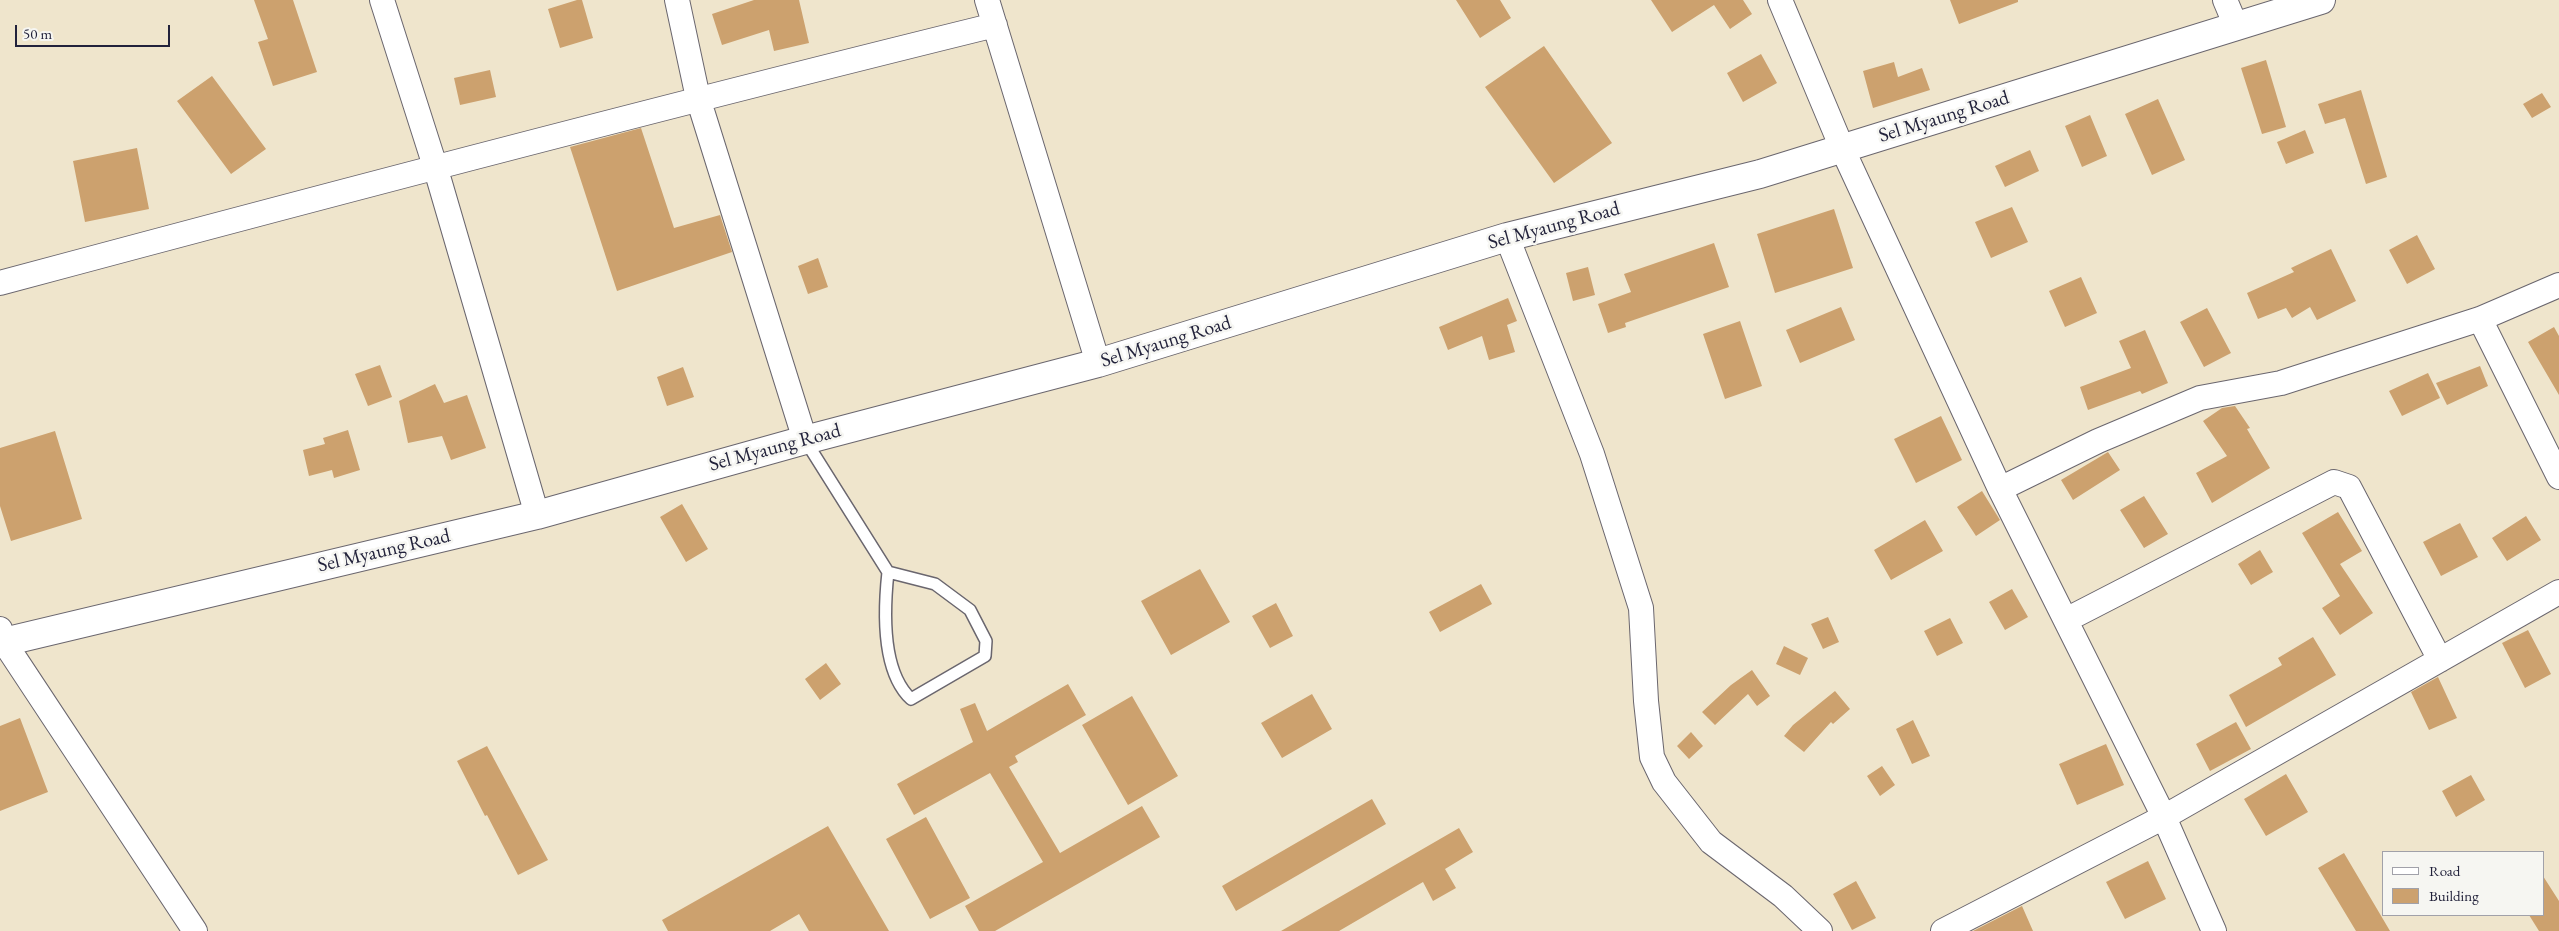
<!DOCTYPE html>
<html>
<head>
<meta charset="utf-8">
<style>
	body { margin:0 }
	#map { position:relative; width:2559px; height:931px; overflow:hidden; background:#efe5cc; font-family:"EB Garamond",serif }
	canvas { display:block }
	.legend { position:absolute; left:2382px; top:851px; width:162px; height:65px; box-sizing:border-box; background:#f6f6f2; border:1px solid #a1a1a9; margin:0; padding:6px 9px; list-style:none; font-size:15px; color:#22223b }
	.legend li { display:flex; align-items:center; gap:10px; height:25px }
	.legend b { width:25px; border:1px solid #a1a1a9 }
	.scale { position:absolute; left:15px; top:25px; width:155px; height:22px; box-sizing:border-box; border:2px solid #22223b; border-top:0; padding-left:6px; font-size:15px; line-height:18px; white-space:nowrap; color:#22223b; -webkit-text-stroke:4px #f6f6f2; paint-order:stroke }
</style>
</head>
<body>
<div id="map">
<canvas width="2559" height="931"></canvas>
<ul class="legend">
<li><b style="height:6px;background:#fff"></b>Road</li>
<li><b style="height:14px;background:#cca16e"></b>Building</li>
</ul>
<div class="scale">50 m</div>
</div>
<script>
const context = document.querySelector('canvas').getContext('2d');
context.lineJoin = 'round';
function paint(path, color) { context.fillStyle = color; context.fill(path, 'evenodd'); }
function stroke(path, color, width, dash) { context.strokeStyle = color; context.lineWidth = width; context.lineCap = dash ? 'butt' : 'round'; context.setLineDash(dash || []); context.stroke(path); }
function label(font, color, halo, rows, align = 'center') {
  context.font = font + ' "EB Garamond",serif'; context.lineWidth = 5; context.setLineDash([]); context.textBaseline = 'middle'; context.strokeStyle = halo; context.fillStyle = color; for (const [text, x, y, turn = 0] of rows) {
    context.save(); context.translate(x, y); context.rotate((+turn || 0) * Math.PI / 180); context.textAlign = isNaN(turn) ? turn : align; if (halo) context.strokeText(text, 0, 0); context.fillText(text, 0, 0); context.restore();
  }
}
paint(new Path2D(`
	M254 0H293L317 72 273 86 258 42 268 39Z
	M577 0H582L593 38 560 48 548 9Z
	M754 0H799L809 43 774 51 769 30 722 45 712 14Z
	M1456 0H1500L1511 18 1480 38Z
	M1651 0H1743L1752 14 1730 29 1714 5 1672 32Z
	M1950 0H2018V2L1959 24Z
	M1544 46 1612 143 1554 183 1485 87Z
	M1761 54 1777 83 1743 102 1727 73Z
	M2266 60 2286 127 2262 134 2241 68Z
	M1894 62 1898 77 1922 68 1930 90 1873 108 1863 71Z
	M490 70 496 97 460 105 454 78Z
	M212 76 266 149 231 174 177 101Z
	M2361 90 2387 177 2366 184 2345 118 2325 124 2318 104Z
	M2542 93 2551 107 2532 118 2523 104Z
	M2158 99 2185 160 2152 175 2125 114Z
	M2090 115 2107 156 2082 167 2065 126Z
	M641 128 674 228 720 215 732 252 617 291 570 147Z
	M2305 130 2314 153 2286 164 2277 142Z
	M137 148 149 209 85 222 73 161Z
	M2030 150 2039 171 2005 187 1995 166Z
	M2012 207 2028 242 1991 258 1975 222Z
	M1834 209 1853 268 1775 293 1757 234Z
	M2417 235 2435 269 2407 284 2389 250Z
	M1714 243 1729 287 1625 323 1626 327 1608 333 1598 304 1631 292 1624 274Z
	M2331 249 2356 301 2317 320 2310 307 2292 318 2286 308 2258 319 2247 293 2294 272 2291 268Z
	M818 258 828 287 808 294 798 266Z
	M1588 267 1595 295 1573 301 1566 273Z
	M2081 277 2097 313 2065 327 2049 291Z
	M1508 298 1517 321 1507 325 1515 352 1489 360 1482 336 1448 350 1439 327Z
	M1841 307 1855 340 1800 363 1786 330Z
	M2207 308 2231 353 2204 367 2180 322Z
	M1740 321 1762 386 1725 399 1703 334Z
	M2554 327 2559 336V395L2528 342Z
	M2145 330 2168 383 2142 394 2140 391 2088 410 2080 387 2131 368 2119 341Z
	M380 365 392 397 368 406 355 374Z
	M2480 366 2488 386 2447 405 2436 383Z
	M683 367 694 397 667 406 657 377Z
	M2428 373 2440 398 2402 416 2389 391Z
	M435 384 444 403 467 395 486 448 451 460 442 436 408 443 399 401Z
	M2235 406 2250 428 2247 429 2270 468 2212 503 2196 473 2227 456 2203 421 2222 408Z
	M1941 416 1962 460 1916 483 1894 439Z
	M348 430 360 470 334 478 332 470 309 476 303 450 325 444 323 438Z
	M55 431 82 519 11 541 0 506V448Z
	M2108 452 2120 470 2073 500 2061 480Z
	M1982 491 2000 520 1976 536 1957 507Z
	M2144 496 2168 534 2144 548 2120 510Z
	M682 504 708 549 686 562 660 517Z
	M2338 512 2362 551 2340 564 2373 613 2340 635 2322 608 2340 596 2302 533Z
	M2526 516 2541 540 2507 561 2492 538Z
	M1925 520 1943 551 1891 580 1874 550Z
	M2460 523 2478 557 2441 576 2423 542Z
	M2260 550 2273 572 2251 585 2238 564Z
	M1200 569 1230 622 1171 655 1141 601Z
	M1481 584 1492 604 1440 632 1429 612Z
	M2012 589 2028 617 2005 630 1989 602Z
	M1276 603 1293 636 1270 648 1252 616Z
	M1828 617 1839 642 1823 649 1811 624Z
	M1950 618 1963 643 1937 656 1924 631Z
	M2528 630 2551 674 2525 688 2502 643Z
	M2313 637 2336 675 2246 727 2229 695 2282 665 2278 658Z
	M1784 646 1808 658 1800 675 1776 664Z
	M826 663 841 684 820 700 805 679Z
	M1752 670 1770 696 1757 706 1748 694 1715 725 1702 712 1731 685Z
	M2438 677 2457 718 2429 730 2411 692Z
	M1068 684 1086 715 1015 756 1018 762 1009 767 1060 853 1142 806 1160 837 995 931H979L965 906 1043 862 990 773 914 815 897 784 973 742 960 709 975 703 987 731Z
	M1835 691 1850 709 1833 724 1831 722 1804 752 1784 736 1793 725Z
	M1312 694 1332 729 1282 758 1261 723Z
	M1132 696 1178 776 1128 805 1082 725Z
	M20 718 48 792 0 811V726Z
	M1913 720 1930 756 1912 764 1896 729Z
	M2236 722 2251 749 2210 771 2196 744Z
	M1691 732 1703 746 1689 759 1677 746Z
	M2106 744 2124 785 2077 805 2059 764Z
	M487 746 548 860 518 875 487 815 485 816 457 761Z
	M1882 766 1895 785 1880 796 1867 776Z
	M2286 774 2308 812 2266 836 2244 799Z
	M2471 775 2485 800 2456 817 2442 791Z
	M1372 799 1386 824 1236 911 1222 886Z
	M926 817 970 898 930 919 886 839Z
	M828 826 889 931H809L799 914 770 931H668L662 920Z
	M1459 828 1473 852 1445 869 1456 888 1433 901 1423 882 1339 931H1281Z
	M2344 853 2390 931H2356L2318 868Z
	M2148 861 2166 899 2125 919 2106 882Z
	M2543 876 2559 901V931H2539L2529 915H2543Z
	M1856 881 1876 918 1852 930 1833 894Z
	M2022 906 2033 931H1973L2014 910Z`), '#cca16e');
const service = new Path2D(`
	M805 440 888 572
	M888 572 935 584 970 610 986 641 985 656 911 699C881 671 884 609 888 572Z`);
const minor = new Path2D(`
	M382 0 435 166 537 515
	M677 0 698 98 805 440
	M987 0 1098 363
	M1780 0 1842 148 2000 489 2164 817 2214 931
	M2225 0 2236 26
	M1507 237 1592 454 1641 608 1646 701 1652 757 1664 782 1711 842 1783 896 1820 931
	M0 283C331 194 662 107 995 25
	M2480 319 2559 477
	M2000 489 2098 441 2200 398 2281 383 2480 319 2559 285
	M2066 620 2334 482 2349 487 2440 660
	M0 629 4 642 195 931
	M1943 931 2164 817 2559 592`);
const secondary = new Path2D(`
	M0 643 537 515 805 440 1098 363 1507 237 1760 174 2321 0`);
stroke(service, '#6a666e', 14);
stroke(minor, '#6a666e', 26);
stroke(secondary, '#6a666e', 30);
stroke(service, '#fff', 11);
stroke(minor, '#fff', 24);
stroke(secondary, '#fff', 28);
label('20px', '#22223b', '#f6f6f2', [
	["Sel Myaung Road",1944,117,-17],
	["Sel Myaung Road",1554,226,-15],
	["Sel Myaung Road",1166,342,-17],
	["Sel Myaung Road",775,448,-15],
	["Sel Myaung Road",384,551,-13]
]);
</script>
</body>
</html>
